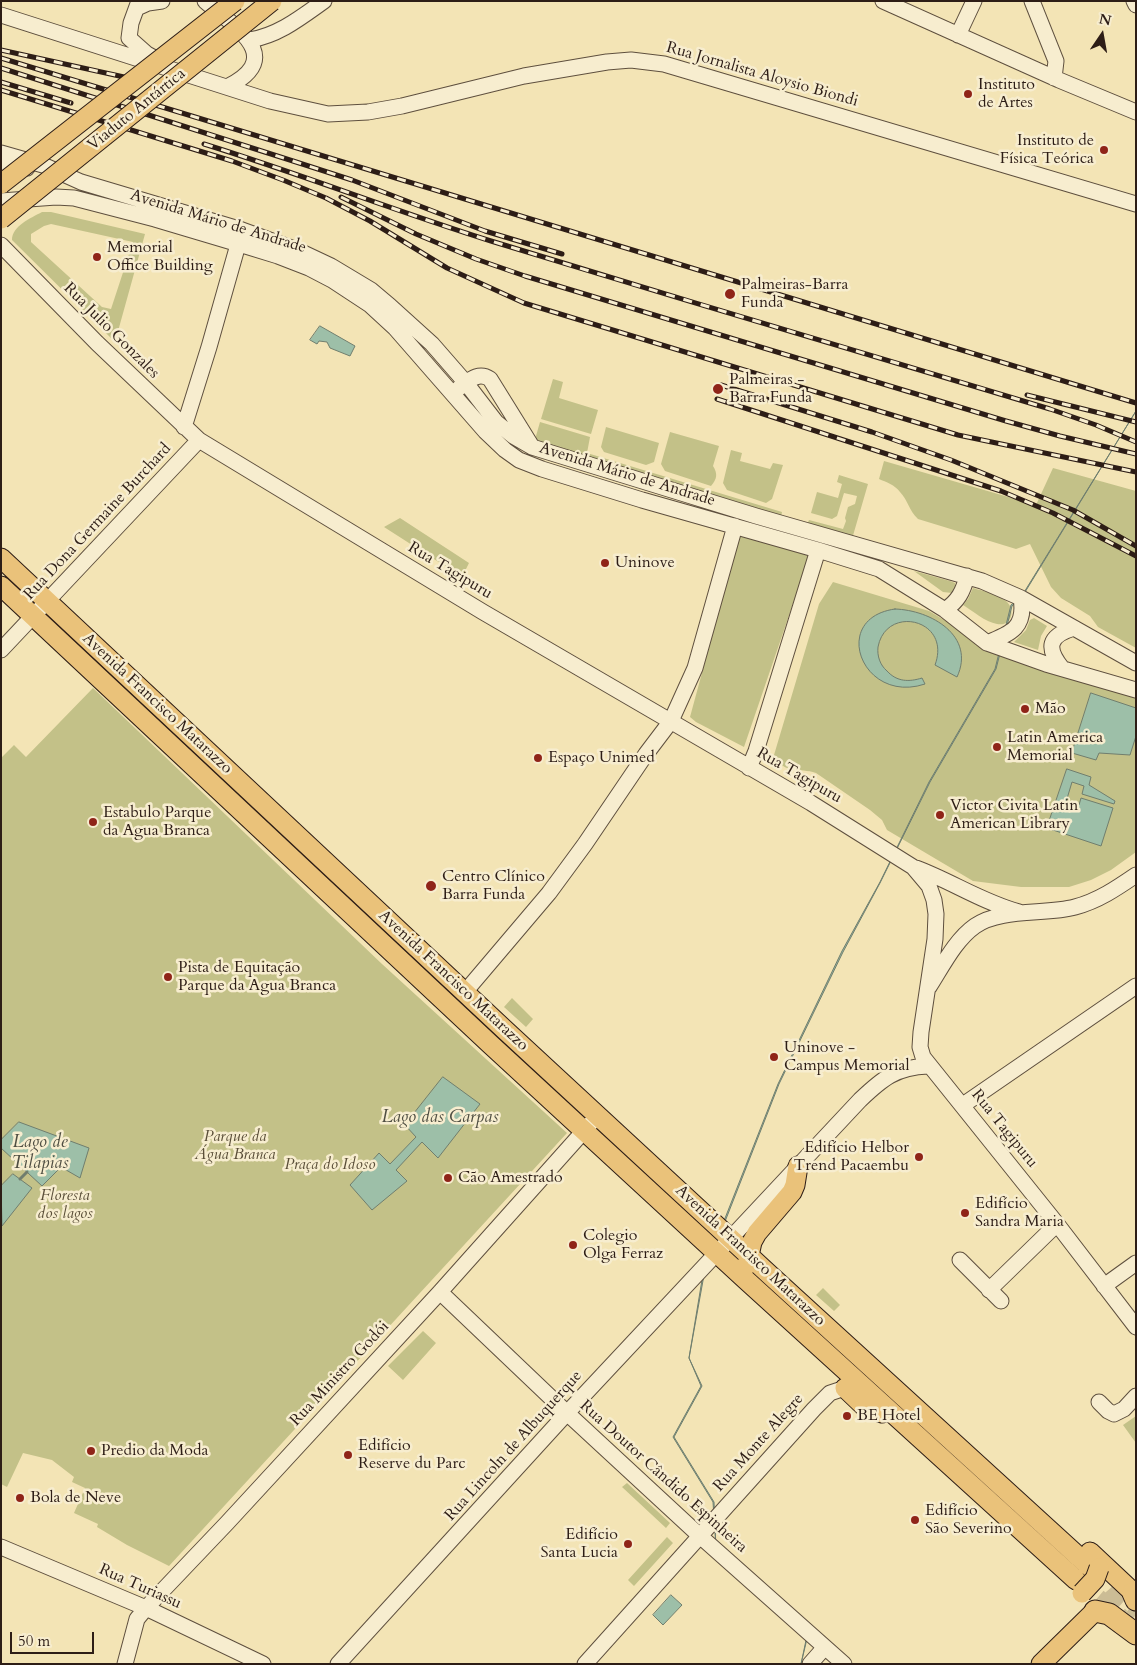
<!DOCTYPE html>
<html>
<head>
<meta charset="utf-8">
<style>
	body { margin:0 }
	#map { position:relative; width:1137px; height:1665px; overflow:hidden; background:#f3e4b5; font-family:Cardo,serif }
	canvas { display:block }
	.frame { position:absolute; inset:0; border:2px solid #2d1d16; pointer-events:none }
	.north { position:absolute; left:1077px; top:10px; width:50px; height:50px; -webkit-text-stroke:4px #f7edcf; paint-order:stroke; rotate:12deg; font-size:14px; font-weight:700; line-height:20px; text-align:center; color:#2d1d16 }
	.north::after { content:''; display:block; margin:auto; width:18px; height:22px; background:#2d1d16; clip-path:polygon(50% 0,100% 100%,50% 72%,0 100%) }
	.scale { position:absolute; left:10px; top:1632px; width:84px; height:22px; box-sizing:border-box; border:2px solid #2d1d16; border-top:0; padding-left:6px; font-size:15px; line-height:18px; white-space:nowrap; color:#2d1d16; -webkit-text-stroke:4px #f7edcf; paint-order:stroke }
</style>
</head>
<body>
<div id="map">
<canvas width="1137" height="1665"></canvas>
<div class="frame"></div>
<div class="north">N</div>
<div class="scale">50 m</div>
</div>
<script>
const context = document.querySelector('canvas').getContext('2d');
context.lineJoin = 'round';
function paint(path, color) { context.fillStyle = color; context.fill(path, 'evenodd'); }
function stroke(path, color, width, dash) { context.strokeStyle = color; context.lineWidth = width; context.lineCap = dash ? 'butt' : 'round'; context.setLineDash(dash || []); context.stroke(path); }
function label(font, color, halo, rows, align = 'center') {
  context.font = font + ' Cardo,serif'; context.lineWidth = 5; context.setLineDash([]); context.textBaseline = 'middle'; context.strokeStyle = halo; context.fillStyle = color; for (const [text, x, y, turn = 0] of rows) {
    context.save(); context.translate(x, y); context.rotate((+turn || 0) * Math.PI / 180); context.textAlign = isNaN(turn) ? turn : align; if (halo) context.strokeText(text, 0, 0); context.fillText(text, 0, 0); context.restore();
  }
}
paint(new Path2D(`
	M42 212H51L145 234 115 342 12 240C12 226 31 218 42 212ZM51 224 133 242 111 309 102 307 31 242V234L44 226Z
	M553 379 563 382 559 398 598 410 591 434 541 419Z
	M540 422 590 437 587 453 782 512 781 517 534 443Z
	M606 427 659 443 654 462 646 465 604 452 601 447Z
	M670 432 719 446 713 466C718 474 717 479 711 486L665 471 661 464Z
	M731 450 742 453 740 461 770 469 773 463 783 465 772 499 766 503 727 490 723 483Z
	M884 461 1036 505 1053 468 1136 491V648L1098 627 1090 616 1061 598 1051 587 1030 544 1016 549 918 519C909 511 908 500 900 492 895 485 886 482 879 479Z
	M839 475 868 484 852 539 807 525 809 520 843 529 846 521 845 518 848 507 855 504 857 496 844 493 837 516 832 519 811 513 817 492 838 498 842 484 837 482Z
	M400 518 469 563 462 577 384 527Z
	M740 533 810 554 744 747 696 722 690 717Z
	M914 571 950 581 955 583 956 587 952 593 943 592Z
	M833 582 929 611 954 626 1136 696V852L1111 870 1091 880 1069 887H1021L973 881 887 830 882 820 870 810 816 773C799 767 785 776 774 755L819 604Z
	M973 588C983 591 997 594 1006 601 1016 609 1012 627 997 624 985 622 973 611 963 605L968 599Z
	M1034 618 1047 626 1041 636 1038 650 1014 642 1026 630 1030 620Z
	M93 688 382 964 567 1133 169 1566 127 1545 97 1527 98 1524 74 1513 85 1488 72 1482 74 1477 52 1460 23 1453 7 1487 1 1484V758L14 745 26 757Z
	M512 998 533 1019 526 1027 504 1007Z
	M823 1288 840 1305 834 1311 816 1295Z
	M423 1331 436 1343 403 1380 388 1366Z
	M1136 1416V1443L1123 1425Z
	M627 1483 670 1523 666 1528 622 1487Z
	M667 1537 673 1543 634 1586 628 1580Z`), '#c3c188');
const water = new Path2D(`
	M320 326 355 346 350 356 330 348 327 342 319 341 317 344 310 340Z
	M1136 411 1022 597 1012 606 996 669 930 782 880 883 843 952 779 1084 704 1275 689 1358 702 1386 674 1437 714 1502 716 1548 810 1626 801 1664 809 1626 716 1548 713 1502 673 1437 701 1386 689 1358 703 1274 778 1084 842 951 880 882 929 782 995 669 1011 605 1021 597Z
	M895 609C931 610 976 636 957 677L935 665C952 619 886 604 878 647 877 656 880 665 887 671 897 682 909 682 922 678L925 684C862 705 829 618 895 609Z
	M1091 693 1136 708V736L1130 755 1099 753 1096 760 1072 753Z
	M1067 769 1091 777 1089 785 1115 801 1114 804 1082 794 1084 786 1072 782 1066 802 1079 805 1081 798 1113 808 1101 846 1047 828Z
	M443 1077 480 1104 438 1158 422 1142 396 1170 407 1181 372 1210 350 1185 379 1153 390 1164 416 1137 405 1125Z
	M19 1122 89 1148 80 1178 61 1167 42 1186 1 1148V1140Z
	M13 1174 32 1188 2 1226 1 1186Z
	M671 1595 682 1605 663 1625 653 1615Z`);
paint(water, '#9dbfa8');
stroke(water, '#707e6e', 1);
stroke(new Path2D(`
	M20 1179 27 1172`), '#707e6e', 3);
stroke(new Path2D(`
	M1091 1568 1119 1600 1136 1615
	M1076 1580 1121 1618`), '#cbbc95', 19, [19, 9]);
const minor = new Path2D(`
	M205 1C235 27 287 57 227 87
	M883 1 1059 80 1136 112
	M1032 1 1056 61 1054 78
	M1134 1 1136 5
	M137 8 148 3 162 1
	M1 15 270 101 328 114 368 112 402 106 524 76 607 62 631 60 664 64 1136 204
	M958 35 974 1
	M129 38 147 54 158 60
	M129 38 131 23 139 1
	M250 40C279 35 300 18 324 1
	M1 153 43 165 81 182 242 230 297 250 331 266 371 290 390 306 432 344 466 383 496 422 513 436 532 447 756 516 982 581 1021 598 1136 663
	M1 165 27 168
	M1 201 56 197 74 198 155 219 249 247 278 256 309 268 332 280 370 305 395 328 485 431 505 450 519 460 542 469 642 500 818 550 879 569 945 610 987 643 1046 664 1136 690
	M1 245 97 343 199 440 483 612 811 803 913 867 929 886 934 900 936 914 935 939 921 1032 920 1047 923 1057 1057 1224 1136 1327
	M459 388C469 381 478 371 490 379L531 445
	M184 427 209 347 241 234
	M945 610C958 601 963 592 967 576
	M987 643C1012 633 1026 627 1021 598
	M1 650 199 440
	M1062 668C1046 648 1048 636 1074 628
	M749 768 756 751 818 550
	M916 868C951 881 982 902 1019 912
	M929 987C942 967 955 940 975 926 1000 908 1046 915 1075 907 1098 901 1117 888 1136 875
	M465 992 549 893 585 844 646 754 671 721 695 668 735 526
	M963 1105 1136 986
	M960 1260 1001 1301
	M1104 1286 1136 1263
	M989 1290 1057 1224
	M440 1292 567 1413 700 1536 844 1664
	M1099 1402 1108 1411 1114 1414 1124 1409 1136 1396
	M1 1547 146 1608 263 1664
	M125 1664 137 1619 146 1608 227 1523 440 1292 591 1123
	M338 1664 567 1413 860 1100C882 1079 896 1067 928 1066
	M585 1664 814 1409 830 1393 845 1388
	M810 1664 825 1647`);
const major = new Path2D(`
	M1 558 505 1030 771 1276 1091 1568
	M1 586 490 1044 746 1280 1076 1580
	M747 1265 752 1242 757 1233 792 1192 795 1185 798 1166
	M845 1388 866 1408 882 1413
	M1090 1552 1136 1595
	M1041 1664 1095 1611`);
const highway = new Path2D(`
	M1133 1593 1136 1600
	M1095 1611 1109 1614 1136 1634`);
stroke(minor, '#5e4f3e', 17);
stroke(major, '#2d1d16', 21);
stroke(highway, '#2d1d16', 23);
stroke(minor, '#f7edcf', 15);
stroke(major, '#eac27a', 19);
stroke(highway, '#eac27a', 21);
const rail = new Path2D(`
	M1 50 124 77
	M1 58 1136 403
	M1 68 293 161 352 180 485 231 562 254
	M1 82 71 103
	M1 90 232 161 283 180 326 198 370 221 447 268 524 303 958 435 1136 472
	M204 144C301 174 395 211 491 241 677 298 864 353 1050 409L1096 425 1136 442
	M341 197 416 234 476 259 525 276 1006 421 1060 436 1136 454
	M721 385 872 432 951 460 1073 510 1136 546
	M1027 395 1136 422
	M717 399 1001 491 1053 513 1136 556`);
stroke(rail, '#2d1d16', 5);
stroke(rail, '#f7edcf', 3, [9]);
const majorBridge = new Path2D(`
	M1 184 235 1
	M1 219 272 1
	M1082 1593 1095 1579 1099 1568`);
stroke(majorBridge, '#2d1d16', 21, []);
stroke(majorBridge, '#eac27a', 19);
for (const [x, y, r, color] of [
	[968,94,5,"#8f2418"],
	[1104,150,5,"#8f2418"],
	[97,257,5,"#8f2418"],
	[730,294,6,"#8f2418"],
	[718,389,6,"#8f2418"],
	[605,563,5,"#8f2418"],
	[1025,709,5,"#8f2418"],
	[997,747,5,"#8f2418"],
	[538,758,5,"#8f2418"],
	[940,815,5,"#8f2418"],
	[93,822,5,"#8f2418"],
	[431,886,6,"#8f2418"],
	[168,977,5,"#8f2418"],
	[774,1057,5,"#8f2418"],
	[919,1157,5,"#8f2418"],
	[448,1178,5,"#8f2418"],
	[965,1213,5,"#8f2418"],
	[573,1245,5,"#8f2418"],
	[847,1416,5,"#8f2418"],
	[91,1451,5,"#8f2418"],
	[348,1455,5,"#8f2418"],
	[20,1498,5,"#8f2418"],
	[915,1520,5,"#8f2418"],
	[628,1544,5,"#8f2418"]
]) { const dot = new Path2D(); dot.arc(x, y, r, 0, 2 * Math.PI); context.fillStyle = color; context.fill(dot); stroke(dot, '#f7edcf', 2); }
label('16px', '#2d1d16', '#f7edcf', [
	["Rua Jornalista Aloysio Biondi",762,75,16],
	["Viaduto Antártica",137,110,-39],
	["Avenida Mário de Andrade",218,222,17],
	["Rua Julio Gonzales",111,331,45],
	["Avenida Mário de Andrade",627,475,17],
	["Rua Dona Germaine Burchard",98,522,-47],
	["Rua Tagipuru",450,571,31],
	["Avenida Francisco Matarazzo",157,704,43],
	["Rua Tagipuru",799,776,30],
	["Avenida Francisco Matarazzo",453,981,43],
	["Rua Tagipuru",1004,1129,51],
	["Avenida Francisco Matarazzo",750,1256,43],
	["Rua Ministro Godói",340,1374,-47],
	["Rua Monte Alegre",759,1443,-48],
	["Rua Lincoln de Albuquerque",514,1446,-48],
	["Rua Doutor Cândido Espinheira",663,1477,42],
	["Rua Turiassu",140,1587,24]
]);
label('16px', '#2d1d16', '#f7edcf', [
	["Instituto",978,85],
	["de Artes",978,103],
	["Instituto de",1094,141,"right"],
	["Física Teórica",1094,159,"right"],
	["Memorial",107,248],
	["Office Building",107,266],
	["Palmeiras-Barra",741,285],
	["Funda",741,303],
	["Palmeiras -",729,380],
	["Barra Funda",729,398],
	["Uninove",615,563],
	["Mão",1035,709],
	["Latin America",1007,738],
	["Memorial",1007,756],
	["Espaço Unimed",548,758],
	["Victor Civita Latin",950,806],
	["American Library",950,824],
	["Estabulo Parque",103,813],
	["da Agua Branca",103,831],
	["Centro Clínico",442,877],
	["Barra Funda",442,895],
	["Pista de Equitação",178,968],
	["Parque da Agua Branca",178,986],
	["Uninove -",784,1048],
	["Campus Memorial",784,1066],
	["Edifício Helbor",909,1148,"right"],
	["Trend Pacaembu",909,1166,"right"],
	["Cão Amestrado",458,1178],
	["Edifício",975,1204],
	["Sandra Maria",975,1222],
	["Colegio",583,1236],
	["Olga Ferraz",583,1254],
	["BE Hotel",857,1416],
	["Edifício",358,1446],
	["Reserve du Parc",358,1464],
	["Predio da Moda",101,1451],
	["Bola de Neve",30,1498],
	["Edifício",925,1511],
	["São Severino",925,1529],
	["Edifício",618,1535,"right"],
	["Santa Lucia",618,1553,"right"]
], 'left');
label('italic 16px', '#5a4e38', '#f7edcf', [
	["Parque da",235,1137],
	["Água Branca",235,1155],
	["Praça do Idoso",330,1165],
	["Floresta",65,1196],
	["dos lagos",65,1214]
]);
label('italic 18px', '#4f4e42', '#f7edcf', [
	["Lago das Carpas",440,1118],
	["Lago de",40,1143],
	["Tilapias",40,1164]
]);
</script>
</body>
</html>
